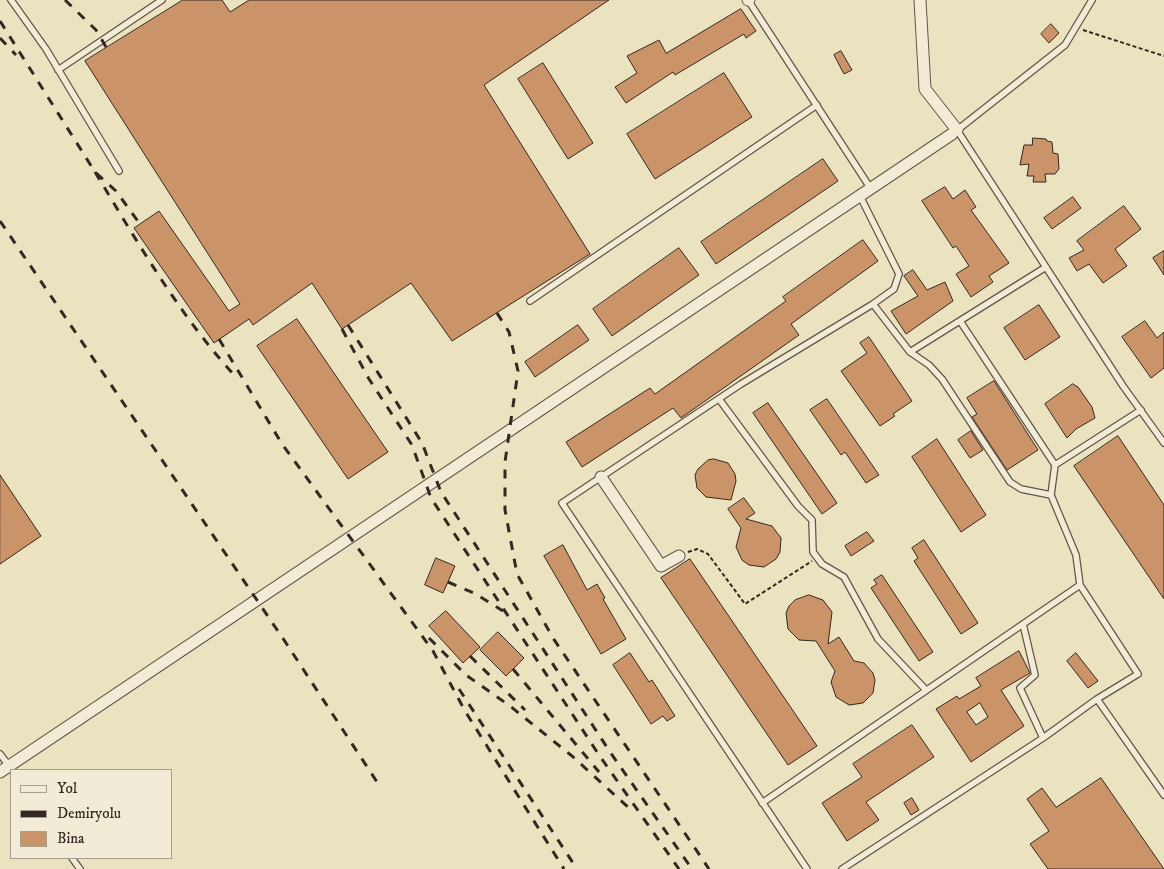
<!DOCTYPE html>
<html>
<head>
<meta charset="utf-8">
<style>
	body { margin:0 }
	#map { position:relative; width:1164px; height:869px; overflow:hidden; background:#ebe2c0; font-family:"IM FELL DW Pica",serif }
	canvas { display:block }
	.legend { position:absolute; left:10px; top:769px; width:162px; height:90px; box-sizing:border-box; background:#f2ecd6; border:1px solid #a69e8e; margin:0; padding:6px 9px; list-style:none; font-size:15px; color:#352823 }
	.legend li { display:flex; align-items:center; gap:10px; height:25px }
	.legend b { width:25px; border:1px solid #a69e8e }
</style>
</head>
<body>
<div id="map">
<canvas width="1164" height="869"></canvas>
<ul class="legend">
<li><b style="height:6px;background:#f2ecd6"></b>Yol</li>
<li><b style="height:6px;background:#352823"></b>Demiryolu</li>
<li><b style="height:14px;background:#cb9368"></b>Bina</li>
</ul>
</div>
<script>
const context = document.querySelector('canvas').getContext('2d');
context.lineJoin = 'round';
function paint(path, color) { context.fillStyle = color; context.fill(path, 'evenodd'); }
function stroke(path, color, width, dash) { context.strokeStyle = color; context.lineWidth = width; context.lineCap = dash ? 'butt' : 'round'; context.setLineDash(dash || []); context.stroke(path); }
const building = new Path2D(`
	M183 0H222L230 12 249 0H609L484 85 590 254 452 341 411 283 342 329 312 283 253 325 249 319 214 343 134 228 159 211 229 311 240 304 85 61Z
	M741 9 756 31 746 38 744 34 675 75 673 72 626 103 615 87 637 73 627 56 659 40 666 53Z
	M1051 24 1059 33 1049 43 1041 34Z
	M841 51 852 70 844 74 834 55Z
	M543 63 593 143 568 159 518 79Z
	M724 73 752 117 655 179 627 134Z
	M1033 138 1046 139 1047 141 1052 142 1053 153 1058 154 1059 169 1055 174H1045L1046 182H1033L1034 176H1027L1029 164 1020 165 1024 145H1032Z
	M823 159 838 181 716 264 701 242Z
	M945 187 953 199 965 190 976 207 971 210 1009 263 989 276 993 282 971 297 956 274 969 266 956 246 953 248 922 201Z
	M1073 197 1081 208 1052 229 1044 218Z
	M1124 206 1141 229 1115 249 1127 266 1103 283 1089 264 1077 271 1069 258 1084 250 1077 241Z
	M863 240 878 261 791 324 799 335 681 418 673 408 582 467 566 442 650 388 655 394 786 301 783 297Z
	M679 248 699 275 612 336 593 309Z
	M1164 251V275L1153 258Z
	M913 270 927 290 945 282 953 301 906 334 891 311 918 296 904 276Z
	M1039 305 1060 337 1025 360 1004 328Z
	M297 319 388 452 348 479 257 346Z
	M1145 321 1157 338 1164 332V368L1151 378 1122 337Z
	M578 325 589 340 535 377 525 362Z
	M869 337 912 401 893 414 895 416 880 426 841 371 867 353 860 343Z
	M994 381 1038 450 1007 470 972 417 977 414 967 398Z
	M1073 384 1078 387 1092 407 1095 418 1076 429 1067 438 1045 404Z
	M827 399 879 475 866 483 845 452 841 455 810 410Z
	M768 403 837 503 822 514 753 413Z
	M971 431 983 450 970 458 958 440Z
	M1118 436 1164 505V599L1074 466Z
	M937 439 986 515 961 532 912 457Z
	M714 459 728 463 735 474 736 481 731 500 706 497 697 488 695 475 698 469 708 460Z
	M0 475 41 536 0 564Z
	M744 498 755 513 746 519 772 526 781 538 780 552 776 559 764 567 749 565 742 560 736 547 741 528 728 509Z
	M867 532 874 541 851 556 845 546Z
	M924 540 978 623 961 634 914 561 918 558 912 548Z
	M563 545 587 590 597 584 605 598 603 599 626 639 601 654 544 556Z
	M436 558 455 566 443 593 425 585Z
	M690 559 817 746 788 765 661 578Z
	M882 575 933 652 919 661 871 588 877 584 874 580Z
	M809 595 823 600 832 612 828 644 839 637 854 661 864 663 873 673 875 680 873 693 863 703 849 705 836 697 831 682 835 671 816 641 799 640 788 629 786 613 789 606 795 600Z
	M446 611 480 647 463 663 429 626Z
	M498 632 524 658 506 676 480 650Z
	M1019 651 1030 673 1001 690 1024 726 971 762 936 709 957 696 959 699 981 686 976 678ZM980 703 988 717 976 725 967 712Z
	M630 653 649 682 652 680 675 716 667 721 663 716 651 724 613 665Z
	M1076 653 1098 681 1088 688 1067 661Z
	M912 725 934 757 866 802 879 820 847 841 822 803 862 777 853 764Z
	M1101 778 1164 869H1048L1030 844 1049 831 1027 799 1042 788 1056 807Z
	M912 798 919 810 911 815 904 803Z`);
paint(building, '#cb9368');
stroke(building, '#352823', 1);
const lane = new Path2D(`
	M11 0 46 49 119 171
	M748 0 871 189
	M58 70 162 0
	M957 130 1123 386 1164 443
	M956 131 1065 45 1092 0
	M860 196 899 274 894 289 873 304
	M530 301 817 105
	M960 321 1055 465 1051 495 1076 555 1080 585
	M910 352 929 365 942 379 1010 482 1021 489 1051 495
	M719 399 798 506 812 520 813 552 822 564 844 577 878 639 926 690
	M1055 465 1141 410
	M1097 699 1164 795
	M0 754 9 766
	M762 803 1080 585 1138 674 1097 699 1043 738
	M72 858 80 869
	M807 869 562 503 741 384 873 304 910 352 1046 267
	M842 869 1043 738 1020 688 1035 675 1023 624`);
const street = new Path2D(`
	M748 0H749
	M920 0 925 89 957 130
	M601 477 661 566 679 556
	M0 772 952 134`);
stroke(lane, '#62564a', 8);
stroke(street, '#62564a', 13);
stroke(new Path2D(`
	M1083 30 1164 56
	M688 552 697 549 708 554 745 604 812 561`), '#352823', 2, [4, 2.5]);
stroke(lane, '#f2ecd6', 5.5);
stroke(street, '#f2ecd6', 11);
stroke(new Path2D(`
	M65 0 96 30 106 47
	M0 21 95 172 116 191 140 224
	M0 38 16 55
	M95 172C138 243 181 318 237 378
	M0 221 286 643 379 785
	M497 313 509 332 518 371 505 462V510L517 574 553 638 709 869
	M348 325 422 443 441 492 610 752 692 869
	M342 329 369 379 412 445 431 498 599 755 679 869
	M219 339 282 444 433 651 465 711 564 869
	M448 582 474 593 503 611
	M429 638 466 675 510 706 572 756 630 809
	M470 656 525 710
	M513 669 599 772
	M459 689 577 869`), '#352823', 3, [9, 9]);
</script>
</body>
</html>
